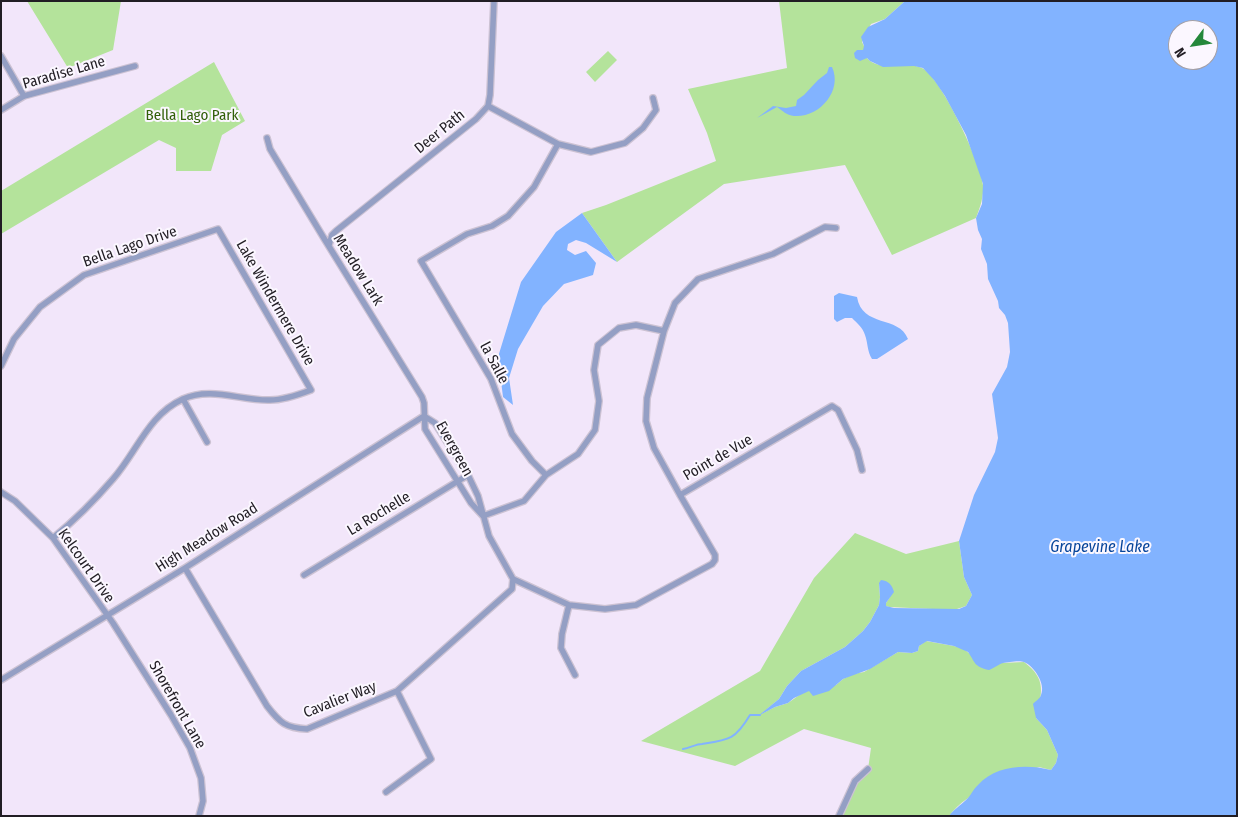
<!DOCTYPE html>
<html>
<head>
<meta charset="utf-8">
<style>
	body { margin:0 }
	#map { position:relative; width:1238px; height:817px; overflow:hidden; background:#f2e6fa; font-family:"Fira Sans Condensed",sans-serif }
	canvas { display:block }
	.frame { position:absolute; inset:0; border:2px solid #211d24; pointer-events:none }
	.north { position:absolute; left:1168px; top:20px; width:50px; height:50px; box-sizing:border-box; background:#fbf7ff; border:1px solid #a4a0a7; border-radius:50%; rotate:239deg; font-size:14px; font-weight:700; line-height:20px; text-align:center; color:#211d24 }
	.north::after { content:''; display:block; margin:auto; width:18px; height:22px; background:#24873b; clip-path:polygon(50% 0,100% 100%,50% 72%,0 100%) }
</style>
</head>
<body>
<div id="map">
<canvas width="1238" height="817"></canvas>
<div class="frame"></div>
<div class="north">N</div>
</div>
<script>
const context = document.querySelector('canvas').getContext('2d');
context.lineJoin = 'round';
function paint(path, color) { context.fillStyle = color; context.fill(path, 'evenodd'); }
function stroke(path, color, width, dash) { context.strokeStyle = color; context.lineWidth = width; context.lineCap = dash ? 'butt' : 'round'; context.setLineDash(dash || []); context.stroke(path); }
function label(font, color, halo, rows, align = 'center') {
  context.font = font + ' "Fira Sans Condensed",sans-serif'; context.lineWidth = 4; context.setLineDash([]); context.textBaseline = 'middle'; context.strokeStyle = halo; context.fillStyle = color; for (const [text, x, y, turn = 0] of rows) {
    context.save(); context.translate(x, y); context.rotate((+turn || 0) * Math.PI / 180); context.textAlign = isNaN(turn) ? turn : align; if (halo) context.strokeText(text, 0, 0); context.fillText(text, 0, 0); context.restore();
  }
}
paint(new Path2D(`
	M27 1H121L113 50 68 68Z
	M779 1H905L885 19 871 24 862 42 864 46 865 58H867C880 73 906 60 922 68 941 77 981 163 983 185 984 197 980 207 976 218L892 255 845 165 724 184 617 262 582 213 606 205 716 161 707 133 688 89 787 68Z
	M608 51 617 60 595 82 586 72Z
	M214 62 245 121 222 135 211 171H176V148L159 140 1 234V191Z
	M855 533 906 554 959 541 964 577 972 595 966 606 954 610 889 607 886 606V603L890 597 879 583 880 597 879 605 870 622 863 631 845 647 801 671 787 686 779 699 761 714 775 707 788 703 805 691 836 685 843 679 853 674 864 672 898 652 912 653 918 651 919 646 926 641 954 646 964 649 971 655 1002 663 1024 662C1047 679 1042 693 1036 718L1047 730 1058 755 1056 763 1051 770 1039 767C1008 779 969 789 949 816H839L855 781 868 769 871 748 804 729 735 766 641 741 760 671 814 578Z`), '#b4e39b');
paint(new Path2D(`
	M905 1H1237V816H949C954 809 960 806 966 800 971 796 973 789 978 785 996 765 1027 764 1051 770L1056 763 1058 755 1047 730 1036 718 1033 704C1035 701 1040 699 1041 695 1046 684 1034 666 1024 662 1020 660 1008 662 1003 663 999 664 994 668 989 670 974 667 975 662 968 652L954 646 927 641 919 646 918 651 912 653 898 652 870 669 843 679 829 691 813 696 809 691 794 698 788 703 775 707 758 716 779 699 787 686 801 671 845 647 863 631 870 622 879 605 880 597 879 583 881 580C889 581 892 585 894 592L886 603V606L894 608 959 609 966 606 972 595 964 577 959 541 974 495 995 452 998 438 992 394 1007 367 1010 352 1008 323 1005 315 999 308 998 301 988 279 987 264 981 249 982 239 978 230 976 218 982 204 983 184 966 135 945 96 934 80 923 68 914 66 883 67 870 61 867 58 860 61 855 58 854 53 857 50H863L864 46 861 37 868 27 885 19ZM1178 30H1208V60H1178Z
	M829 67H832C843 91 819 118 794 116 786 115 783 111 777 107L757 118 773 106 786 108 796 106 797 100 804 95 818 80 827 73Z
	M582 213 617 262 586 243 576 240 568 244 567 250 575 255 586 251 596 263 593 275 564 284 543 306 518 349 509 378 513 405 503 397 498 357 521 282 556 232Z
	M839 293 857 297C862 328 899 315 908 339L877 359H872C867 351 868 343 865 335 863 328 857 323 852 318H845L837 322 834 319V296Z`), '#82b3ff');
stroke(new Path2D(`
	M683 749C690 748 696 744 702 744 729 740 735 740 750 715H760`), '#82b3ff', 2);
const minor = new Path2D(`
	M1 56 24 96
	M488 106 558 144 591 152 625 143 643 128 656 110 653 98
	M1 110 24 96 135 66
	M267 138 270 149 325 240 422 397 424 403 425 429 471 503 483 516
	M329 245 332 235 336 231 476 119 488 106 490 95 494 1
	M1 366 14 339 40 307 84 275 218 229 311 390C298 395 284 400 270 400 241 401 211 386 183 399 148 415 137 452 113 479 95 500 75 520 53 538
	M183 399 207 442
	M424 416 435 423 468 475 478 496 489 536 513 579
	M546 475 532 461 512 434 491 379 421 261 467 234 492 226 508 216 534 187 558 144
	M1 492 15 501 53 538 113 623 171 715 190 748 201 778 203 801 199 816
	M680 495 654 448 646 421 647 398 664 331 675 303 698 279 773 254 825 227 836 228
	M483 516 524 501 546 475 578 454 595 430 599 401 594 370 598 345 619 328 636 325 664 331
	M185 568 267 706C280 723 286 728 307 729L397 691 512 589 513 579
	M304 575 468 475
	M513 579 569 605 605 609 636 605 712 564 715 560V555L680 495 832 406 838 410 857 450 862 470
	M569 605 562 634 561 648 575 675
	M1 680 185 568 424 416
	M386 792 431 759 397 691
	M839 816 855 781 868 769`);
stroke(minor, '#ccc2d3', 8);
stroke(minor, '#949fc4', 5.5);
label('15px', '#211d24', '#fbf7ff', [
	["Paradise Lane",64,73,-16],
	["Deer Path",440,132,-39],
	["Bella Lago Drive",130,247,-19],
	["Meadow Lark",358,270,58],
	["Lake Windermere Drive",275,303,60],
	["la Salle",494,363,62],
	["Evergreen",454,449,61],
	["Point de Vue",718,458,-30],
	["La Rochelle",379,514,-31],
	["High Meadow Road",207,538,-32],
	["Kelcourt Drive",86,566,55],
	["Cavalier Way",340,700,-21],
	["Shorefront Lane",177,705,60]
]);
label('15px', '#315f08', '#fbf7ff', [
	["Bella Lago Park",192,116]
]);
label('italic 16px', '#07459b', '#fbf7ff', [
	["Grapevine Lake",1100,548]
]);
</script>
</body>
</html>
